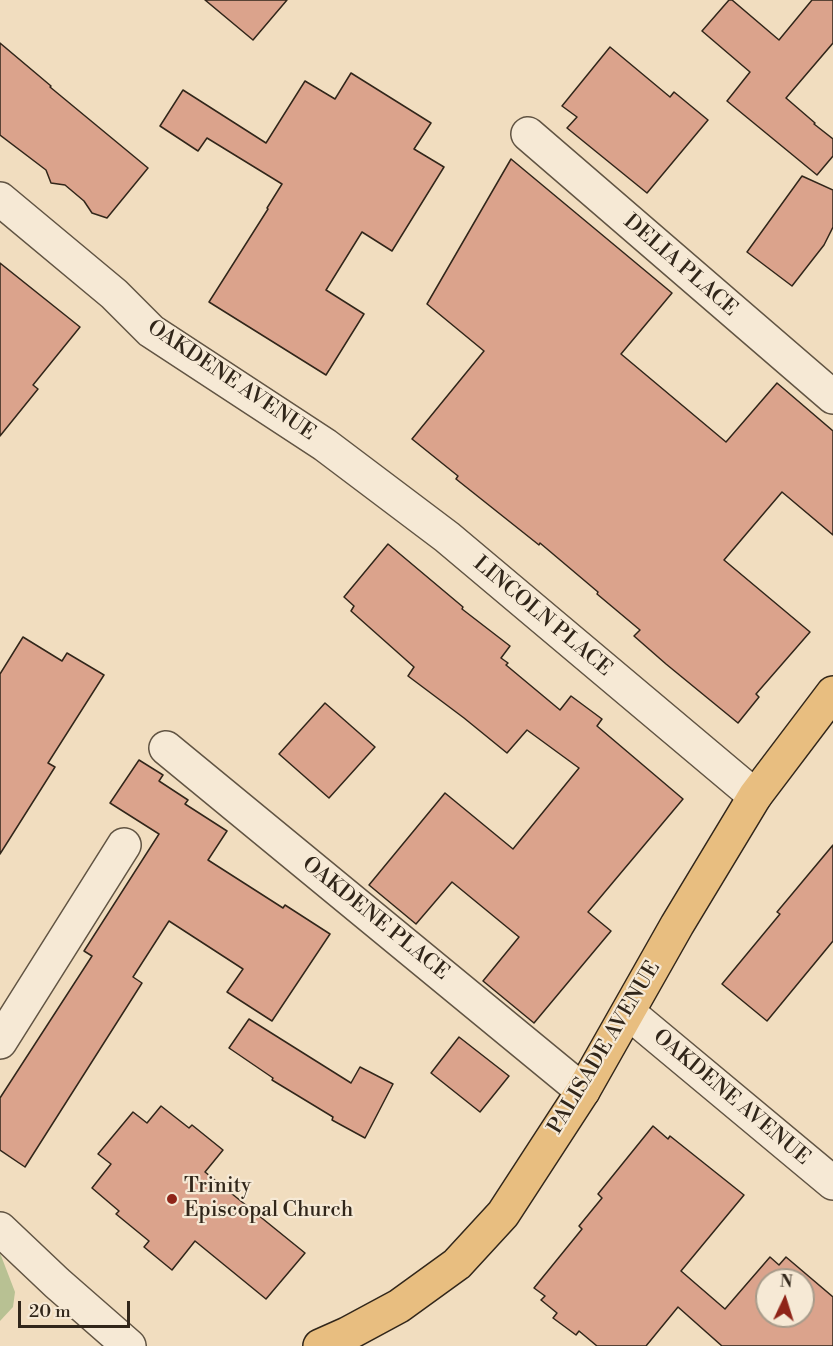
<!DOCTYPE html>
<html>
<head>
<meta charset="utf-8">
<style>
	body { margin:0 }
	#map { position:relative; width:833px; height:1346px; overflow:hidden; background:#f1ddbf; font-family:"Libre Bodoni",serif }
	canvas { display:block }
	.north { position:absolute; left:755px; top:1268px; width:60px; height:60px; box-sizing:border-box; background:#f6e9d5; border:2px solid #a79b8a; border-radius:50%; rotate:4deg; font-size:16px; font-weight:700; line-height:24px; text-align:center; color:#31261a }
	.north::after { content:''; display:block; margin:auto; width:21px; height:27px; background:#8f2418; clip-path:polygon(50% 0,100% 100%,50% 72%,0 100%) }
	.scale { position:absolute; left:18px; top:1301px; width:112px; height:27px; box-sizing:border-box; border:3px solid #31261a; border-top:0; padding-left:8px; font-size:18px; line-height:21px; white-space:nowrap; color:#31261a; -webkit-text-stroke:4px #f6e9d5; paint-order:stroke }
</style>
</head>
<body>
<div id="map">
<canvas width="833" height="1346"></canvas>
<div class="north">N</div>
<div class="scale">20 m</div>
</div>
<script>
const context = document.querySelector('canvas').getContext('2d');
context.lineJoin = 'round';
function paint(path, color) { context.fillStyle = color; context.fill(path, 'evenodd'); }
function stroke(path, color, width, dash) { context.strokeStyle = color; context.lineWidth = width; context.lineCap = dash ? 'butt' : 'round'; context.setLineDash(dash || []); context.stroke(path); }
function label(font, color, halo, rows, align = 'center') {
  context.font = font + ' "Libre Bodoni",serif'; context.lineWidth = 4.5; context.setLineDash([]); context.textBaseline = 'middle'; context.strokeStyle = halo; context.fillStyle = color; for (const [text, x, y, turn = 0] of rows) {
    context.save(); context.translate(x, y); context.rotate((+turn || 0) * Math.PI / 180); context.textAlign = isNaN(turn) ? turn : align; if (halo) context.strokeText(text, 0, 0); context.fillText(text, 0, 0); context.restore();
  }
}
paint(new Path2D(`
	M0 1253 15 1292 13 1307 0 1321Z`), '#b8c193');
const building = new Path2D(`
	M205 0H287L253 40Z
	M729 0H732L779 40 812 0H833V43L786 98 815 123 814 124 833 139V156L817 175 727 101 750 72 702 31Z
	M0 43 51 86 50 87 148 168 107 218 92 213 84 201 65 185 51 183 46 170 0 135Z
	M610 47 670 97 674 92 708 120 647 193 567 128 577 117 562 106Z
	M351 73 431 123 414 149 444 167 392 251 362 232 326 290 364 314 326 375 209 302 268 209 267 208 282 184 207 138 198 151 160 126 183 90 266 143 305 81 335 99Z
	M511 159 672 293 621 354 726 442 777 383 833 431V535L782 492 724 560 810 632 756 694 759 697 738 723 666 664 634 636 640 630 597 594 598 592 540 543 539 545 456 479 458 476 412 439 484 351 427 304Z
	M802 176 833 190V227L824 245 792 286 747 252Z
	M0 263 80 327 33 385 38 389 0 436Z
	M388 544 463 607 462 609 510 646 501 658 508 663 506 665 560 710 571 696 602 719 597 726 683 799 588 912 611 931 534 1023 483 981 519 937 452 882 416 924 369 885 445 793 513 849 579 768 527 730 507 753 464 718 408 676 414 667 351 611 354 606 344 597Z
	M23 637 62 661 67 653 104 675 48 763 55 767 0 854V674Z
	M325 703 375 747 329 798 279 754Z
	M139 760 163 775 159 781 188 800 185 804 227 831 208 860 283 908 285 905 330 934 272 1021 227 992 243 969 169 921 133 977 142 983 25 1167 0 1150V1098L92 956 84 951 159 834 110 803Z
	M833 845V941L767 1021 722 984 780 914 777 912Z
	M249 1019 351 1083 360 1067 393 1084 365 1138 332 1120 333 1117 272 1080 273 1078 229 1048Z
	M459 1037 509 1076 480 1112 431 1073Z
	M161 1106 189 1128 192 1125 223 1150 205 1172 305 1253 266 1299 195 1241 172 1270 144 1247 149 1241 116 1214 119 1211 92 1188 111 1164 98 1154 133 1112 147 1123Z
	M653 1126 668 1139 670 1136 744 1195 681 1271 725 1309 770 1257 779 1265 786 1257 833 1297V1346H722L678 1307 646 1346H597L579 1331 576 1335 553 1318 557 1313 541 1300 545 1296 534 1288 582 1229 579 1226 602 1198 598 1194ZM767 1280H803V1316H767Z`);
paint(building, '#dba38c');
stroke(building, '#31261a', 1.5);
const minor = new Path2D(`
	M528 134 833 397
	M0 199 114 294 151 331 325 445 447 537 755 796
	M166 748 583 1091
	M629 1013 833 1183
	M0 1042 124 845
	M0 1229 57 1283 129 1346`);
const major = new Path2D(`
	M320 1346 347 1334 399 1306 457 1264 503 1214 583 1091 677 925 755 796 833 693`);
stroke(minor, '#615443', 36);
stroke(major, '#31261a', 36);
stroke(minor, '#f6e9d5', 33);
stroke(major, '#e8be80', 33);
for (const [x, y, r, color] of [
	[172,1199,6,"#8f2418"]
]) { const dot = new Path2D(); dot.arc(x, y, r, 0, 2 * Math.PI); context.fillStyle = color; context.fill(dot); stroke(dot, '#f6e9d5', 2); }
label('21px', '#31261a', '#f6e9d5', [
	["DELIA PLACE",680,266,41],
	["OAKDENE AVENUE",231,381,34],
	["LINCOLN PLACE",542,617,40],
	["OAKDENE PLACE",375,919,39],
	["PALISADE AVENUE",605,1048,-59],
	["OAKDENE AVENUE",731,1098,40]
]);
label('21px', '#31261a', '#f6e9d5', [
	["Trinity",184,1187],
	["Episcopal Church",184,1211]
], 'left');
</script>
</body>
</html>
